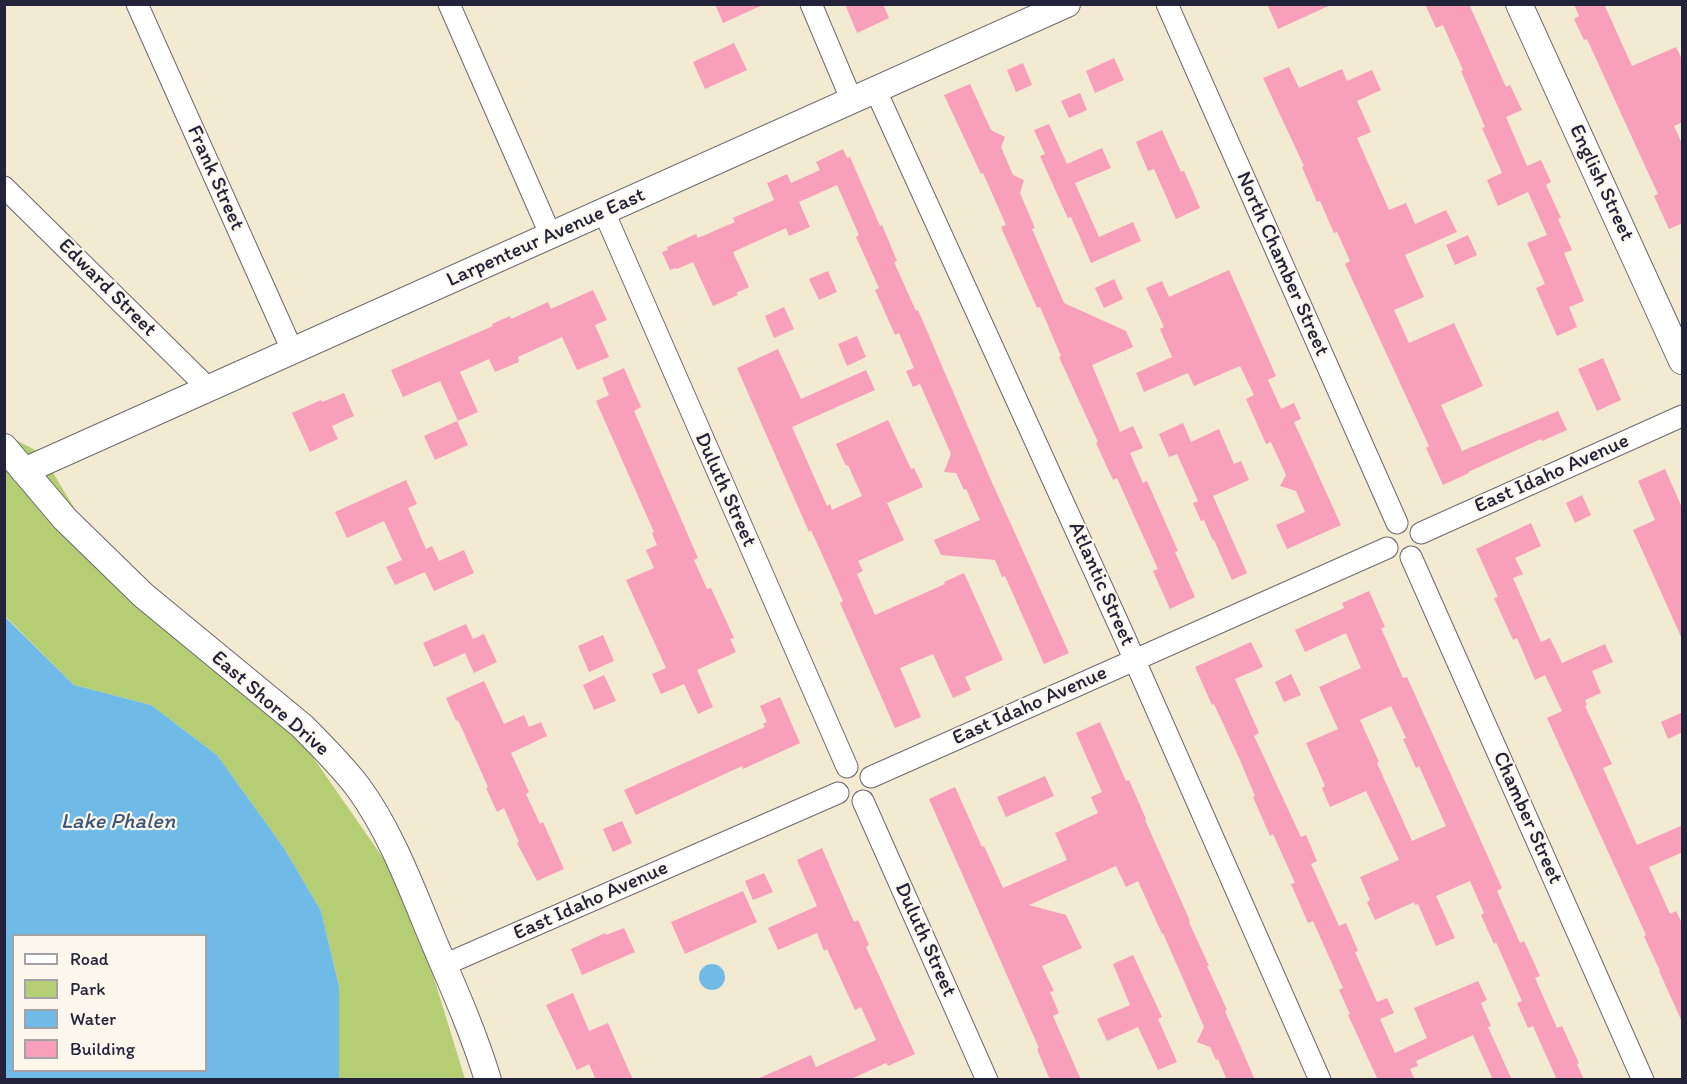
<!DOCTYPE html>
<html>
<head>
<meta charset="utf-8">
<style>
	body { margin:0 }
	#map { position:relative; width:1687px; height:1084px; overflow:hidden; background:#f3ead2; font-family:Itim,sans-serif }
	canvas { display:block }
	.frame { position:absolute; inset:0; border:6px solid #22223b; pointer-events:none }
	.legend { position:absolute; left:12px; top:934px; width:195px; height:138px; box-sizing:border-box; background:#fbf7ec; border:2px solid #a4a2a5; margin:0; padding:8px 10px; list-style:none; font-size:18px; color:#22223b }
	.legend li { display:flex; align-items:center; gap:12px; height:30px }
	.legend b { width:30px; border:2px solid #a4a2a5 }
</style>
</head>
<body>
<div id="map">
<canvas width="1687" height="1084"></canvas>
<div class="frame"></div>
<ul class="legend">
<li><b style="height:8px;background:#fff"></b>Road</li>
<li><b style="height:16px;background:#b5ce73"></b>Park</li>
<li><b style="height:16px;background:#70bae8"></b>Water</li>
<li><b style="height:16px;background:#f89fbb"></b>Building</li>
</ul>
</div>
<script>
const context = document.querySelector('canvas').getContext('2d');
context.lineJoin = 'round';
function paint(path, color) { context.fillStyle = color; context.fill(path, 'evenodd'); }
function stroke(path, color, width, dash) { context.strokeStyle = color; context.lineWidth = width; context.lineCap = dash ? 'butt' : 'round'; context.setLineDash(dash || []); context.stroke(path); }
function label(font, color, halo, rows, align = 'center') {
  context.font = font + ' Itim,sans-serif'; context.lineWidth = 4.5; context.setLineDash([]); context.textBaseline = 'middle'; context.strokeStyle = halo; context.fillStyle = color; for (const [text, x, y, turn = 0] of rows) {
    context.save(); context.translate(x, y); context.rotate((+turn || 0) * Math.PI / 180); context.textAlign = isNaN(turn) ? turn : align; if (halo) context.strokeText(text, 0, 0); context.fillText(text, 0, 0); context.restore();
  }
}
paint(new Path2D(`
	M4 434 41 453 130 600 301 740 408 894 465 1079H339V986L321 911 284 848 217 755 151 705 74 685 5 616Z`), '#b5ce73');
paint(new Path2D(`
	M4 616 74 685 151 705 217 755 284 848 321 911 339 986V1079H5ZM14 936H206V1070H14Z
	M699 977a13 13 0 1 1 26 0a13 13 0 1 1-26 0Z`), '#70bae8');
paint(new Path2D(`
	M715 4H765L723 23Z
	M845 4H883L889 18 857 33Z
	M1267 4H1333L1278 29Z
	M1425 4H1469L1506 87 1510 85 1522 110 1506 117 1527 166 1541 160 1551 182 1546 185 1561 218 1558 219 1572 250 1564 253 1584 301 1569 307 1577 327 1557 336 1536 288 1545 284 1527 243 1547 235 1528 192 1498 206 1487 180 1502 173 1482 128 1485 127 1461 71 1463 70 1443 25 1436 28Z
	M1574 4H1604L1632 66 1676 47 1683 61V122L1674 126 1683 146V223L1669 229 1654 196 1658 194 1629 131 1587 39 1584 40 1574 19 1579 16Z
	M734 43 747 70 705 89 693 62Z
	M1114 58 1124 80 1095 93 1086 71Z
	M1023 63 1032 85 1016 92 1007 70Z
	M1289 67 1299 88 1342 69 1347 81 1372 70 1381 90 1357 101 1371 132 1357 138 1389 210 1406 203 1415 224 1446 210 1457 232 1405 255 1424 297 1394 310 1409 343 1454 323 1483 386 1441 405 1462 451 1558 411 1567 430 1542 441 1541 439 1468 472 1469 473 1443 485 1426 448 1429 446 1345 264 1350 261 1337 232 1334 233 1320 201 1317 202 1302 167 1304 166 1263 78Z
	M970 84 991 130 1005 137 1001 147 1013 175 1024 180 1020 193 1035 228 1032 229 1064 303 1126 331 1133 347 1092 365 1120 432 1133 426 1143 448 1130 453 1143 483 1147 481 1178 551 1175 552 1195 597 1170 609 1153 571 1158 569 1117 478 1113 480 1096 443 1098 442 1059 357 1061 356 1040 307 1037 308 1001 227 1006 225 983 173 981 174 944 95Z
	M1080 93 1087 110 1069 118 1061 101Z
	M1049 124 1067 164 1102 148 1111 168 1075 183 1099 237 1133 222 1141 241 1091 263 1071 217 1068 218 1066 214 1040 156 1045 154 1034 130Z
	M1162 130 1181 172 1184 171 1200 208 1176 219 1154 169 1148 171 1136 142Z
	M843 149 847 158 850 157 880 226 882 225 897 261 894 262 916 311 918 310 990 478 1069 653 1044 664 1005 576 1002 577 995 560 941 555 934 540 980 520 966 489 964 490 956 473 944 472 951 454 920 384 913 387 906 371 914 368 899 333 895 335 875 290 879 288 856 237 859 235 837 185 799 202 810 227 789 236 786 228 733 252 749 287 736 293 738 295 713 306 693 262 677 269 676 268 670 270 662 252 668 250 667 247 696 234 698 238 735 222 733 218 774 200 767 183 787 174 791 183 820 170 816 162Z
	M1468 235 1477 255 1455 265 1446 245Z
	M1229 270 1276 376 1268 380 1281 409 1294 403 1301 419 1294 422 1341 525 1287 549 1276 525 1305 512 1296 491 1280 486 1286 475 1271 442 1266 444 1246 399 1254 395 1240 366 1194 386 1188 373 1144 392 1136 373 1172 357 1160 329 1164 327 1146 288 1162 281 1169 297Z
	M828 271 837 292 819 300 809 279Z
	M1114 279 1123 299 1104 308 1095 288Z
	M593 290 607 320 595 325 609 357 577 370 562 337 518 357 519 362 495 372 489 359 460 372 478 412 458 421 440 381 403 397 391 370 493 326 492 324 510 316 511 319 548 302 551 309Z
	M784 307 794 329 774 338 765 316Z
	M857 336 866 357 847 366 838 344Z
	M778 349 801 399 866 370 875 390 792 427 827 506 830 504 832 510 862 496 848 465 846 466 836 444 888 420 911 469 914 468 923 487 887 503 904 540 858 561 863 571 857 574 875 615 945 584 944 582 964 573 1003 660 965 677 971 690 953 698 933 654 900 668 921 717 895 728 840 603 843 601 811 530 809 532 737 368Z
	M1603 358 1621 400 1597 411 1578 369Z
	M624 368 641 407 634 411 698 558 694 560 707 589 711 588 734 638 730 639 736 652 697 670 713 707 698 714 684 684 661 694 652 674 666 668 626 580 654 568 646 550 657 545 652 533 654 532 596 401 609 395 602 378Z
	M344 393 354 416 332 426 338 439 310 452 292 413 321 400 322 402Z
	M457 421 468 445 435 460 424 436Z
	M1183 423 1191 442 1219 429 1234 464 1241 461 1249 480 1213 496 1247 573 1232 580 1214 540 1213 541 1204 520 1201 521 1193 503 1198 501 1177 454 1169 457 1159 434Z
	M1665 469 1683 510V641L1633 530 1655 520 1638 481Z
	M406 480 417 504 408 508 426 549 432 546 439 561 464 550 474 573 434 591 425 572 395 585 386 567 402 560 384 521 347 538 335 512Z
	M1582 495 1591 515 1575 523 1566 503Z
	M1531 523 1541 546 1515 558 1523 574 1513 578 1541 642 1550 638 1562 663 1605 644 1613 662 1592 671 1601 693 1585 700 1587 705 1585 706 1612 764 1603 768 1637 845 1683 825V852L1649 867 1670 914 1676 911 1683 925V1024L1659 971H1660L1644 936 1646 935 1547 718 1562 711 1545 675 1535 680 1517 638 1513 640 1494 598 1498 597 1476 549Z
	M1369 591 1385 627 1381 628 1403 678 1407 677 1502 888 1497 891 1520 943 1524 941 1540 976 1535 978 1557 1028 1562 1026 1579 1063 1577 1064 1584 1080H1557L1533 1026 1528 1028 1517 1003 1522 1001 1496 942 1494 944 1481 915 1484 913 1470 881 1436 896 1455 938 1436 946 1418 904 1415 905 1414 902 1375 920 1367 902 1370 900 1360 877 1399 860 1366 791 1330 807 1322 788 1325 786 1306 743 1338 729 1319 687 1361 668 1346 633 1305 652 1295 630 1344 608 1342 603ZM1391 706 1406 738 1403 739 1416 768 1419 766 1446 826 1412 841 1377 763 1379 762 1360 720Z
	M466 624 473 639 484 634 497 662 474 673 465 653 434 667 423 643Z
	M603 635 614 661 589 672 578 646Z
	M1251 642 1263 667 1235 679 1259 733 1254 736 1301 837 1306 835 1317 861 1311 864 1339 926 1346 923 1358 951 1355 952 1377 1002 1387 998 1394 1013 1380 1019 1395 1053 1427 1038 1414 1008 1478 981 1487 1000 1481 1003 1491 1026 1488 1027 1512 1080H1493L1473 1035 1416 1061 1418 1066 1410 1069 1415 1080H1378L1348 1015 1350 1014 1339 990 1343 988 1313 921 1308 923 1291 884 1295 883 1273 834 1270 836 1253 797 1255 796 1240 760 1214 704 1212 705 1195 667Z
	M1291 674 1301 695 1284 702 1275 682Z
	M604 675 616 701 594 710 583 685Z
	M484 681 504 724 524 715 529 727 541 722 547 736 511 753 529 792 526 794 540 824 543 822 564 869 537 881 517 843 519 842 504 808 497 812 486 788 488 787 458 720 456 721 446 698Z
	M780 697 800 743 743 769 742 766 636 815 624 790 765 727 763 724 767 722 760 706Z
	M1683 712V732L1668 739 1661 722Z
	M1100 722 1126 781 1129 780 1146 819 1145 820 1190 921 1189 922 1209 966H1207L1227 1010 1225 1011 1255 1080H1227L1218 1059 1216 1060 1210 1047 1197 1042 1204 1027 1163 933 1162 934 1138 881 1126 887 1116 866 1029 905 1066 915 1082 948 1042 966 1054 991 1050 992 1059 1013 1053 1016 1081 1080H1050L1037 1049 1039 1048 929 799 955 787 982 847 984 846 1003 888 1067 860 1055 833 1098 813 1091 797 1102 792 1076 733Z
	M1045 776 1054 796 1006 817 997 797Z
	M622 821 632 843 613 852 603 829Z
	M822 848 854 922 858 920 869 945 866 947 915 1054 888 1066 886 1063 849 1080H755L811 1055 816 1067 876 1040 861 1007 855 1010 827 949 824 951 817 933 778 950 768 928 817 906 797 860Z
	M764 873 773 892 753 900 745 881Z
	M743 891 757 922 685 954 671 922Z
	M624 928 635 952 582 975 571 949 605 933 606 935Z
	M1133 955 1162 1017 1158 1019 1177 1062 1158 1070 1138 1027 1107 1041 1097 1019 1130 1005 1113 964Z
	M573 993 589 1031 608 1023 633 1080H596L589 1064 577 1070 546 1005Z`), '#f89fbb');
const minor = new Path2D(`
	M137 4 293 352
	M449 4 551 236
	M811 4 852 101
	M1167 4 1397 523
	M876 91 1124 636 1320 1080
	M4 187 209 389
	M604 212 847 767
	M1421 533 1682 416
	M1411 557 1643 1080
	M871 777 1387 548
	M863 801 987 1080
	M444 965 838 793`);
const tertiary = new Path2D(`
	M1519 4 1682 361
	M4 447 65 519 143 595 302 726C322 746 341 765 358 787 393 835 413 893 436 947 455 991 474 1034 488 1080
	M24 471 1067 4`);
stroke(minor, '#6b6870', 23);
stroke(tertiary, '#6b6870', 28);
stroke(minor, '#fff', 21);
stroke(tertiary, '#fff', 26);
label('21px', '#22223b', '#fbf7ec', [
	["Frank Street",215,178,66],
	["English Street",1601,183,65],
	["Larpenteur Avenue East",546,238,-24],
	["North Chamber Street",1282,264,66],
	["Edward Street",107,288,45],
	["East Idaho Avenue",1552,474,-24],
	["Duluth Street",725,490,66],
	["Atlantic Street",1101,584,66],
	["East Shore Drive",270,704,41],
	["East Idaho Avenue",1030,706,-24],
	["Chamber Street",1527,818,66],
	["East Idaho Avenue",591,901,-24],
	["Duluth Street",925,940,66]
]);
label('italic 22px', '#3d5778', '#fbf7ec', [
	["Lake Phalen",118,822]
]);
</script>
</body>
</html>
